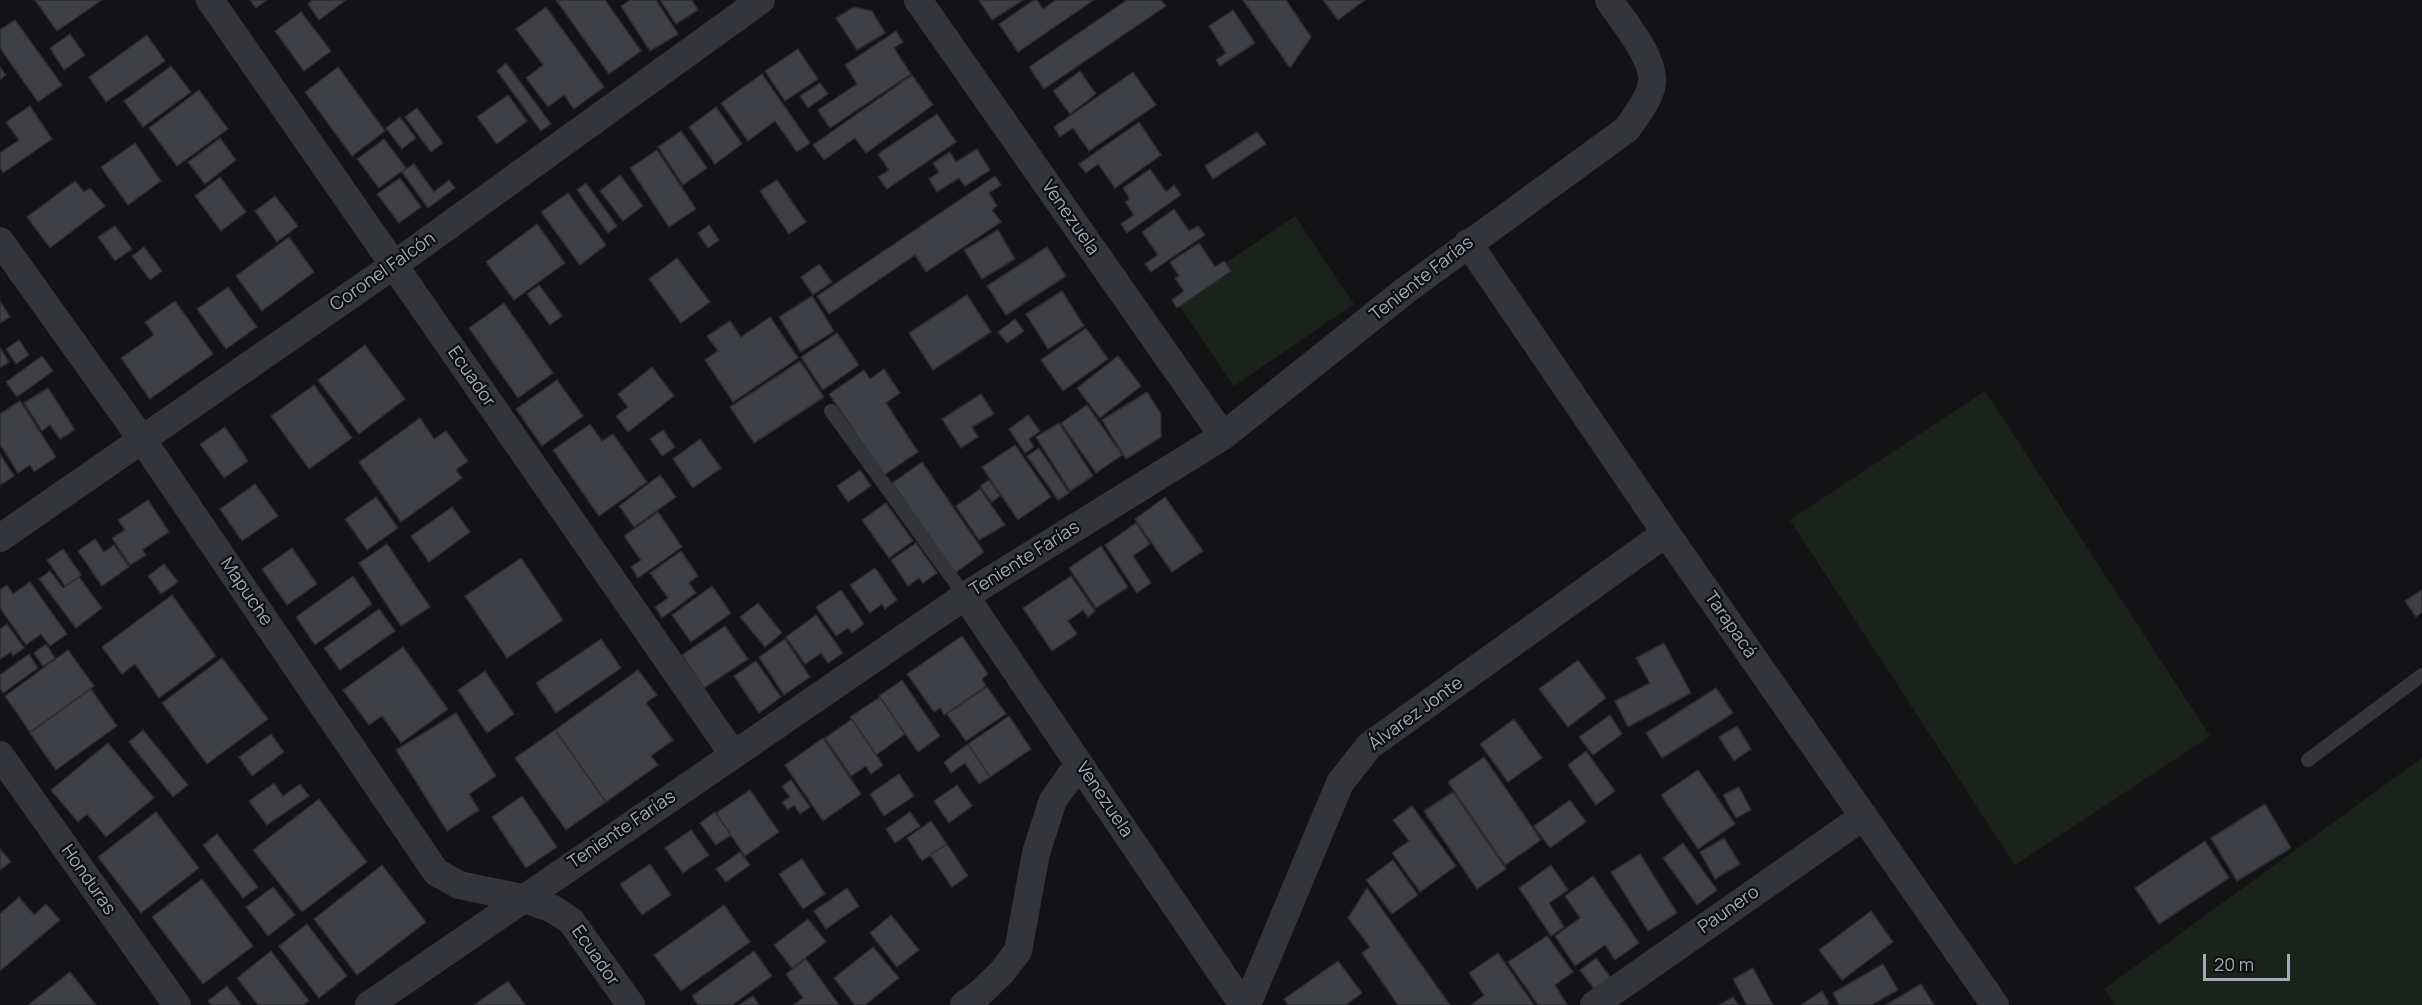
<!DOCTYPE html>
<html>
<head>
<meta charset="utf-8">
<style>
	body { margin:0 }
	#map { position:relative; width:2422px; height:1005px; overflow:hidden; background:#131315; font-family:Manrope,sans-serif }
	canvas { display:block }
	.scale { position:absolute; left:2203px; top:954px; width:87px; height:27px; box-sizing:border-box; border:3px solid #a3aab7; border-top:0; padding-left:8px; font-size:18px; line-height:21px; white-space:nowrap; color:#a3aab7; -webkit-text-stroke:4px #0e0e10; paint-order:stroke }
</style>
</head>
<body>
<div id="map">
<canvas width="2422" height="1005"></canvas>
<div class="scale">20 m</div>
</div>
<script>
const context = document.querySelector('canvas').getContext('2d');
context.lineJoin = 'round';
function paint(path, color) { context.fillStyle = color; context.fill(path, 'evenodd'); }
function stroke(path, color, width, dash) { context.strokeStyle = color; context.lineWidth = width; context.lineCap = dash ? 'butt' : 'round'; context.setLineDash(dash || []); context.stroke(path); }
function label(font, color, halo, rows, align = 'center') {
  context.font = font + ' Manrope,sans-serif'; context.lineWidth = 4.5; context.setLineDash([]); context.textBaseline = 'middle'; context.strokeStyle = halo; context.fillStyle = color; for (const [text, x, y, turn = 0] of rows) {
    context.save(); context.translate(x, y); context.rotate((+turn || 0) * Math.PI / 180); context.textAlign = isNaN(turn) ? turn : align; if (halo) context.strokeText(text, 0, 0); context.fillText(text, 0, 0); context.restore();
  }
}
paint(new Path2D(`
	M1295 216 1354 304 1234 386 1174 298Z
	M1985 391 2210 736 2015 865 1790 520Z
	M2422 758V1005H2115L2104 989Z`), '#1a231b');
const building = new Path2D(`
	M35 0H102L57 31Z
	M250 0H267L256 8Z
	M313 0H346L319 20 308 4Z
	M556 0H605L641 51 609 74Z
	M630 0H656L678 34 650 51 621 6Z
	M660 0H692L698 10 676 24Z
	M979 0H1023L992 20Z
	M1034 0H1037L1043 9 1056 0H1094L1018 52 999 24Z
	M1127 0H1161L1166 6 1044 89 1029 67Z
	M1243 0H1286L1311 37 1290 68Z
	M1323 0H1365L1338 20Z
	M546 7 604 87 574 109 564 95 548 107 526 78 543 65 516 29Z
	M854 7 872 11 885 33 857 50 836 18Z
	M1233 10 1255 43 1220 66 1216 60 1226 53 1209 26Z
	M301 12 331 51 304 71 275 31Z
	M15 20 62 85 38 102 0 48V30Z
	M896 31 903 42 894 48 911 74 830 128 818 110 857 84 845 65Z
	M70 34 85 55 64 70 50 48Z
	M147 35 165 61 106 102 89 77Z
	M798 49 818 79 785 101 765 71Z
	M506 63 551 124 541 131 497 71Z
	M171 66 191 92 143 127 124 101Z
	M0 67 6 75 0 80Z
	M338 67 385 131 352 156 305 92Z
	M1080 71 1096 94 1070 114 1053 91Z
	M1133 72 1156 105 1089 151 1073 128 1060 137 1054 127Z
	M762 74 810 143 797 152 775 121 748 141 721 103Z
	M912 75 933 105 866 153 855 138 824 160 813 145Z
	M820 83 828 94 808 108 800 96Z
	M199 90 228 129 177 166 149 128Z
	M508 95 527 121 497 144 477 117Z
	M30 106 52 139 3 173 0 168V153L19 140 6 122Z
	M716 107 742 144 715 164 689 127Z
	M417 108 443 143 431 152 405 117Z
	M937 114 956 142 887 189 878 177 889 170 878 154Z
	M400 117 416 138 402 149 386 128Z
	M1139 122 1161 155 1115 188 1098 164 1086 173 1079 164Z
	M681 131 707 168 683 185 658 147Z
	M1257 132 1266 144 1213 179 1205 166Z
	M220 138 236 160 205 184 188 162Z
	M384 139 406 168 379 188 357 159Z
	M135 143 161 181 128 205 101 167Z
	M977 149 990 170 965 186 959 178 937 192 929 179 939 172 933 163 950 152 956 162Z
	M657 150 696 209 669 227 630 168Z
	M414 164 434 192 449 180 455 188 428 208 402 172Z
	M1150 169 1166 192 1174 185 1181 195 1127 233 1121 224 1134 215 1125 202 1130 199 1123 188Z
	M620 175 643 206 623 221 600 191Z
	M995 176 1001 185 989 193 997 206 992 210 1001 222 926 272 915 255 829 314 817 296Z
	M220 177 246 212 221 231 195 196Z
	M400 178 421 207 399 223 377 194Z
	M777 180 806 222 789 234 760 191Z
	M75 181 84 192 90 188 105 206 50 248 27 217Z
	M586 183 617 226 608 233 577 190Z
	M568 193 606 245 580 265 541 212Z
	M275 196 298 226 277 242 255 211Z
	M1174 209 1189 231 1198 226 1205 235 1151 272 1145 264 1158 255 1142 232Z
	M537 224 565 263 514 300 486 262Z
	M709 225 719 240 708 248 698 233Z
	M115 226 132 249 115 261 98 237Z
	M998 230 1015 259 982 279 964 250Z
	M289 237 314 272 262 311 236 276Z
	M1199 243 1215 267 1224 261 1231 271 1177 308 1172 300 1184 291 1175 278 1179 276 1170 262Z
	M144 247 162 271 150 280 132 256Z
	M1047 247 1066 276 1006 315 987 286Z
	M677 258 710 302 681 323 649 279Z
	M819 264 832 282 813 295 801 277Z
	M539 285 562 316 550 325 527 294Z
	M228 287 257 327 226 349 197 309Z
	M1062 291 1084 326 1048 349 1026 314Z
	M967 295 991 332 933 370 909 333Z
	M812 296 834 331 801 352 779 317Z
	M0 301 10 317 0 323Z
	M175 301 213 354 150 399 121 358 154 335 145 322Z
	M504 303 553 373 518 398 469 328Z
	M770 317 798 358 733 402 705 360 718 351 707 336 730 321 741 337Z
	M1015 319 1024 331 1007 343 998 332Z
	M1086 328 1108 359 1063 391 1041 360Z
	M837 333 859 365 823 390 801 357Z
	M19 340 29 355 16 364 6 349Z
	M365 345 405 399 359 434 318 380Z
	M0 348 9 362 0 368Z
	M42 356 53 371 17 397 6 382Z
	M1118 356 1141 386 1100 418 1077 388Z
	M800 361 824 397 754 443 730 407Z
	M652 367 674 396 628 432 616 416 628 407 618 394Z
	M884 369 900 393 886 403 918 452 884 475 829 394 864 370 870 379Z
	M557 380 583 416 542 446 516 409Z
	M314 385 352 438 309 469 271 416Z
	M48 388 75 430 60 439 50 425 42 431 24 403Z
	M1147 392 1161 414V437L1126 459 1102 420Z
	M981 394 994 414 972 427 978 437 961 448 942 419Z
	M20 401 56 457 34 472 30 465 18 473 0 444V414Z
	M1087 405 1122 455 1096 473 1061 423Z
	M1028 415 1040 431 1029 439 1034 447 1025 453 1009 429Z
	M420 418 434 439 446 431 468 461 456 470 462 478 401 522 359 462Z
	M1059 423 1093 476 1070 491 1036 437Z
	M590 424 602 441 613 434 647 482 599 516 553 450Z
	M225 427 248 461 224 478 200 444Z
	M663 430 675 447 662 456 650 439Z
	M700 439 721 468 693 488 673 459Z
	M1015 445 1051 497 1018 520 982 467Z
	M1039 448 1069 493 1058 500 1027 456Z
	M0 454 14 476 0 485Z
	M922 462 984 552 955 573 892 483Z
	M860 470 871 486 848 502 837 486Z
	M660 475 676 497 634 527 619 506Z
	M989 480 1000 496 992 502 980 486Z
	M255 484 278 516 242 541 220 509Z
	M980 489 1005 525 979 540 956 506Z
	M376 497 398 528 367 550 345 519Z
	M1165 497 1203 551 1172 572 1135 519Z
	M148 500 169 532 142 550 146 555 130 565 112 538 125 530 118 520Z
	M886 503 913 541 889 558 862 520Z
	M452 507 470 532 429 562 411 536Z
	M658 512 682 547 638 578 631 567 641 560 624 536Z
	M1136 523 1150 544 1133 556 1151 583 1137 593 1105 545Z
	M95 539 104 552 114 545 129 567 102 586 78 551Z
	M916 543 937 573 923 583 919 578 908 586 891 560Z
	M387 544 430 607 401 626 359 563Z
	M1101 546 1128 587 1096 608 1069 568Z
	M292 548 317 584 287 605 262 569Z
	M63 549 81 575 65 586 47 560Z
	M681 551 698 576 689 583 696 593 662 618 655 607 668 598 650 573Z
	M521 558 563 620 507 658 465 596Z
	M164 564 178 582 161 594 148 576Z
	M875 568 897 600 885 609 882 604 870 613 850 585Z
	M50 571 63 588 79 577 102 608 76 628 39 579Z
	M353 576 372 604 315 645 296 617Z
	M1071 576 1095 611 1088 617 1083 610 1068 621 1077 634 1052 651 1023 608Z
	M30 582 67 634 50 646 41 634 26 645 0 608V590L7 585 13 594Z
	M712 586 731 613 691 642 672 615Z
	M841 590 864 624 852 633 848 628 836 636 816 607Z
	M2422 590V612L2416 617 2405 601Z
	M172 595 216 656 159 698 135 664 122 674 102 647Z
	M758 603 782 633 765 647 740 617Z
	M379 609 395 631 340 670 324 648Z
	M816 615 843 653 828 663 821 653 805 664 786 637Z
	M7 624 24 648 13 656 11 652 0 659V629Z
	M725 626 748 659 704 688 682 655Z
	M962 636 988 674 982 679 986 686 944 715 940 708 934 712 907 674Z
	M601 639 621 668 556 713 536 683Z
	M785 639 810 677 784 695 759 657Z
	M1664 643 1691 693 1628 727 1615 701 1650 683 1636 658Z
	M46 644 55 658 43 666 34 653Z
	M403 647 448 709 401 743 382 716 369 725 343 690Z
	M68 650 94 686 30 732 5 696Z
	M29 654 38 668 3 693 0 688V675Z
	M222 658 268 719 207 764 162 703Z
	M1578 660 1606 698 1568 727 1539 689Z
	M756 661 781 697 759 713 734 676Z
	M638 670 657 695 646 703 673 740 651 756 658 765 606 802 555 730Z
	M485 671 514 714 487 733 458 690Z
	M902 680 940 736 918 752 879 696Z
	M987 687 1006 714 966 741 947 714Z
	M1716 688 1733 713 1662 758 1646 733Z
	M91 689 117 726 56 770 30 733Z
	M880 697 905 734 876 755 850 717Z
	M456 713 496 776 469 794 479 810 447 831 396 750Z
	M1610 715 1622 734 1593 755 1579 737Z
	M1009 716 1031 749 990 777 968 744Z
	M852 719 883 765 871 774 866 766 851 776 825 738Z
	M1514 719 1542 758 1508 782 1480 744Z
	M1737 726 1751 749 1734 761 1719 737Z
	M143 730 188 785 173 797 129 742Z
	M555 730 606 802 566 830 515 758Z
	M271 734 284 752 252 776 239 757Z
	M823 738 861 794 823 821 785 765Z
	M108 743 154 798 106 837 87 814 78 822 51 790Z
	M968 744 990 777 979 784 965 763 951 773 944 762Z
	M1586 751 1615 791 1596 805 1568 765Z
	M1484 757 1541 840 1505 865 1448 782Z
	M1698 770 1735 824 1698 849 1661 795Z
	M899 774 914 796 884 816 870 794Z
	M791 780 810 807 800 814 794 805 788 810 782 802 790 797 782 786Z
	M274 783 283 796 300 784 309 796 267 825 249 801Z
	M957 785 972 806 949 823 934 801Z
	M1739 787 1751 810 1736 818 1723 795Z
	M750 790 779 832 745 856 716 813Z
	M1453 792 1506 869 1477 889 1424 811Z
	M522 796 557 847 526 868 492 817Z
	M319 799 367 862 302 912 253 850Z
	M1570 800 1586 822 1550 848 1534 826Z
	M2265 804 2291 848 2237 881 2211 838Z
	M1412 806 1456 866 1420 892 1392 853 1409 841 1393 820Z
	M156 812 199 868 141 913 98 857Z
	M715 812 731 835 716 845 700 823Z
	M910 812 920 826 895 843 886 829Z
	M931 821 947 844 922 861 907 838Z
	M691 830 709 855 683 873 665 848Z
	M217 834 258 887 243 898 203 845Z
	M1724 838 1740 864 1715 879 1700 852Z
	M2205 841 2229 878 2159 924 2135 888Z
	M1683 843 1717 890 1697 905 1663 858Z
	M947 844 968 876 952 887 930 855Z
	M0 849 11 862 0 870Z
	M740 852 750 865 726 882 716 869Z
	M1640 854 1677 913 1648 931 1611 872Z
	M802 859 825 894 803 909 779 874Z
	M1393 860 1418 895 1392 914 1366 880Z
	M650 864 671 895 642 915 620 884Z
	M382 865 426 922 357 975 314 919Z
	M1551 865 1568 890 1549 903 1564 927 1551 936 1519 888Z
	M1593 876 1639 943 1615 960 1605 945 1575 966 1555 936 1580 918 1565 896Z
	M202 879 253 946 203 984 152 917Z
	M273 887 295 915 268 936 246 907Z
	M847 888 859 906 826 929 814 911Z
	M1367 888 1450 1005H1398L1362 953 1370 947 1348 918Z
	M19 897 34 915 46 904 60 920 0 971V914Z
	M724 905 750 942 681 991 654 955Z
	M1871 911 1893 942 1842 980 1819 950Z
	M891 915 919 950 897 967 870 933Z
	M808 919 826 942 792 968 774 945Z
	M307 924 347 976 319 998 279 946Z
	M1547 936 1573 972 1555 985 1567 1005H1538L1508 962Z
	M873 947 899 978 865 1005H855L834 978Z
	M271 951 309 1001 303 1005H258L237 978Z
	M754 951 772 976 732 1005H698L692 996Z
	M1498 953 1534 1005H1471L1484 995 1469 973Z
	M1596 958 1611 978 1595 990 1580 970Z
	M806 959 839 1005H793L803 998 786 974Z
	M1338 961 1362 993 1346 1005H1288L1284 999Z
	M1883 964 1898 990 1871 1005H1839L1833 993Z
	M1753 968 1773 1005H1747L1733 979Z
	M70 972 96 1005H28Z
	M508 981 525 1005H474Z
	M1921 984 1934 1005H1886Z
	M227 986 241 1005H212L208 1001Z
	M1822 991 1829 1003 1826 1005H1801Z
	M753 996 759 1005H739Z
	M1733 997 1738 1005H1719Z`);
paint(building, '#3f4045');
stroke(building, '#2d2d31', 1.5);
stroke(new Path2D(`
	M831 411 965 596
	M2308 760 2422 675`), '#33353a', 14);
stroke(new Path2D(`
	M210 0 733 754
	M918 0 1223 436
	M0 241 141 438 436 872 459 885 522 898 553 909 571 921 631 1005
	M1468 243 1666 533 1995 1005
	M0 538 394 265 761 0
	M965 596 1243 1005
	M0 755 177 1005
	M369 1005 965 596 1223 436 1406 290 1627 129C1636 115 1650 99 1652 83 1655 58 1622 20 1609 0
	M964 1005 978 995 1002 972 1018 951 1036 853 1053 800 1079 764
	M1247 1005 1340 783 1369 746 1666 533
	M1594 1005 1864 816`), '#33353a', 28);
label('18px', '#a3aab7', '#0e0e10', [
	["Venezuela",1070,218,55],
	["Coronel Falcón",383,272,-35],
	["Teniente Farías",1422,279,-38],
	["Ecuador",471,377,55],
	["Teniente Farías",1025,559,-32],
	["Mapuche",246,592,56],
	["Tarapacá",1730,625,55],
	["Álvarez Jonte",1416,714,-36],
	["Venezuela",1104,800,56],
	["Teniente Farías",622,830,-34],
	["Honduras",88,880,55],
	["Paunero",1729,910,-35],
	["Ecuador",595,956,55]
]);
</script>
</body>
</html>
